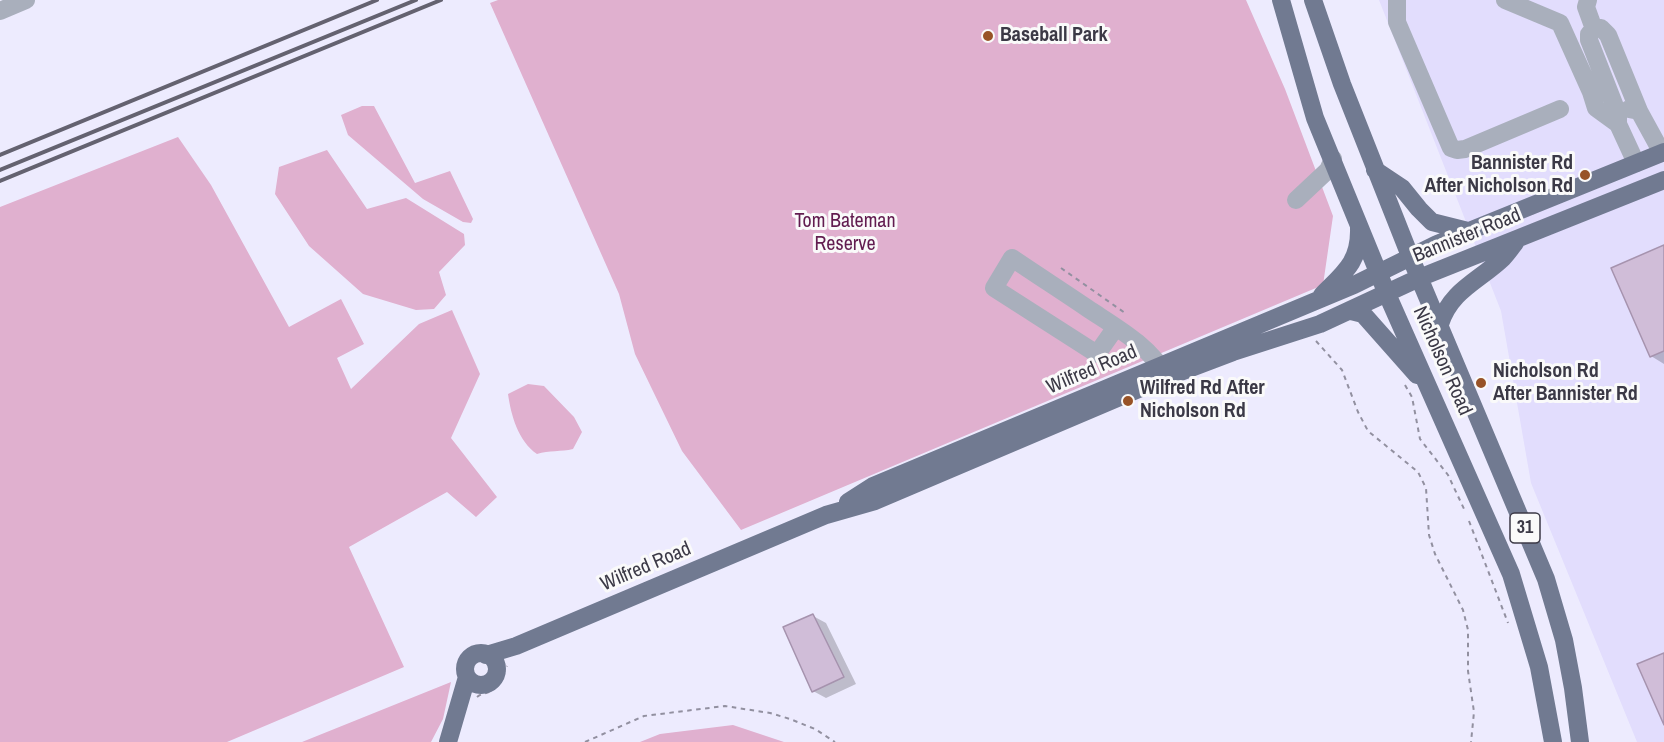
<!DOCTYPE html>
<html>
<head>
<meta charset="utf-8">
<style>
	body { margin:0 }
	canvas { display:block; background:#edebfe }
</style>
</head>
<body>
<canvas width="1664" height="742"></canvas>
<script>
const context = document.querySelector('canvas').getContext('2d');
context.lineJoin = 'round';
function paint(path, color) { context.fillStyle = color; context.fill(path, 'evenodd'); }
function stroke(path, color, width, dash) { context.strokeStyle = color; context.lineWidth = width; context.lineCap = dash ? 'butt' : 'round'; context.setLineDash(dash || []); context.stroke(path); }
function label(font, color, halo, rows, align = 'center') {
  context.font = font + ' "Archivo Narrow",sans-serif'; context.lineWidth = 6; context.setLineDash([]); context.textBaseline = 'middle'; context.strokeStyle = halo; context.fillStyle = color; for (const [text, x, y, turn = 0] of rows) {
    context.save(); context.translate(x, y); context.rotate((+turn || 0) * Math.PI / 180); context.textAlign = isNaN(turn) ? turn : align; if (halo) context.strokeText(text, 0, 0); context.fillText(text, 0, 0); context.restore();
  }
}
paint(new Path2D(`
	M1379 0H1664V742H1637L1531 483 1501 311Z`), '#e2ddfd');
paint(new Path2D(`
	M498 0H1246L1285 89 1333 216 1323 285 741 530 682 451 635 354 619 294 490 3Z
	M362 106H374L415 183 450 171 473 219 471 223 463 222 423 199 348 135 341 115Z
	M178 137 211 185 289 327 341 299 364 344 337 358 351 389 419 324 452 310 480 374 451 438 497 497 476 517 447 492 349 547 404 667 227 742H0V207Z
	M327 150 367 209 406 198 464 234 465 245 439 272 446 295 434 309 416 310 363 294 309 246 275 194 279 167Z
	M528 384 544 386 574 417 582 432 573 449C561 452 549 450 537 454 518 441 511 415 508 394Z
	M451 682 443 719 431 742H302Z
	M733 725 784 742H640L660 734Z`), '#e0b0cf');
paint(new Path2D(`
	M1664 246V364L1651 356Z
	M813 616 826 623 856 684 826 698 813 691Z`), '#0003');
const building = new Path2D(`
	M1664 245V351L1650 357 1611 268Z
	M813 614 844 677 812 692 783 627Z
	M1664 653V725L1637 664Z`);
paint(building, '#d0bdd8');
stroke(building, '#a693ae', 1.5);
stroke(new Path2D(`
	M1061 268 1125 313
	M1316 341 1342 370 1358 412 1368 431 1418 472 1426 488 1429 535 1435 554 1463 610 1468 630V671L1474 712 1471 742
	M1117 354 1121 365
	M1405 385 1412 397 1420 439 1448 475 1465 511
	M1469 521 1508 623
	M477 697C482 693 486 694 491 691 500 686 502 675 507 666
	M585 742 644 716 725 706 770 713 790 719 815 729 835 742`), '#9290a0', 2, [4.5, 4.5]);
stroke(new Path2D(`
	M1397 0V22L1451 148 1457 150 1465 149 1560 109
	M1505 0 1560 23 1591 92 1596 108 1618 124
	M1588 0 1586 7 1594 29
	M0 11 26 0
	M1629 109 1639 111 1662 153
	M1636 163 1618 124V114L1589 40V34L1594 29 1601 28 1608 35 1639 111
	M1296 200 1328 170 1333 159
	M1116 327 1097 354 994 288 1012 258C1037 275 1062 291 1087 308 1117 328 1149 345 1167 377`), '#a9afbc', 18);
stroke(new Path2D(`
	M1281 0 1315 118 1387 294 1511 574 1539 667 1553 742
	M1313 0 1342 84 1410 256 1546 579 1564 640 1573 688 1580 742
	M1375 170 1402 188 1419 209 1432 222 1468 231
	M1322 295C1344 273 1360 262 1359 228
	M1351 311 1363 314 1417 375
	M1440 324C1451 290 1479 281 1503 258 1507 254 1511 248 1515 243
	M848 502 873 486 1354 285 1437 244 1664 152
	M465 669a16 16 0 1 1 32 0a16 16 0 1 1-32 0Z
	M486 655 516 646 826 515 875 501 1167 377 1233 352 1320 324 1419 278 1664 180
	M448 742 467 677`), '#717a91', 18);
stroke(new Path2D(`
	M0 155 377 0
	M0 170 416 0
	M0 181 441 0`), '#646270', 4);
for (const [x, y, r, color] of [
	[988,36,6,"#985327"],
	[1585,175,6,"#985327"],
	[1481,383,6,"#985327"],
	[1128,401,6,"#985327"]
]) { const dot = new Path2D(); dot.arc(x, y, r, 0, 2 * Math.PI); context.fillStyle = color; context.fill(dot); stroke(dot, '#fafafa', 2); }
for (const [x, y, w] of [
	[1525,528,30]
]) { const box = new Path2D(); box.roundRect(x - w / 2, y - 15, w, 30, 4.5); context.fillStyle = '#fafafa'; context.fill(box); stroke(box, '#3b3946', 1.5); }
label('bold 18px', '#3b3946', null, [
	["31",1525,528]
]);
label('bold 20px', '#3b3946', '#fafafa', [
	["Baseball Park",1000,36],
	["Bannister Rd",1573,164,"right"],
	["After Nicholson Rd",1573,187,"right"],
	["Nicholson Rd",1493,372],
	["After Bannister Rd",1493,395],
	["Wilfred Rd After",1140,389],
	["Nicholson Rd",1140,412]
], 'left');
label('20px', '#621c50', '#fafafa', [
	["Tom Bateman",845,222],
	["Reserve",845,245]
]);
label('20px', '#3b3946', '#fafafa', [
	["Bannister Road",1467,236,-22],
	["Nicholson Road",1442,361,66],
	["Wilfred Road",1092,370,-23],
	["Wilfred Road",646,567,-23]
]);
</script>
</body>
</html>
